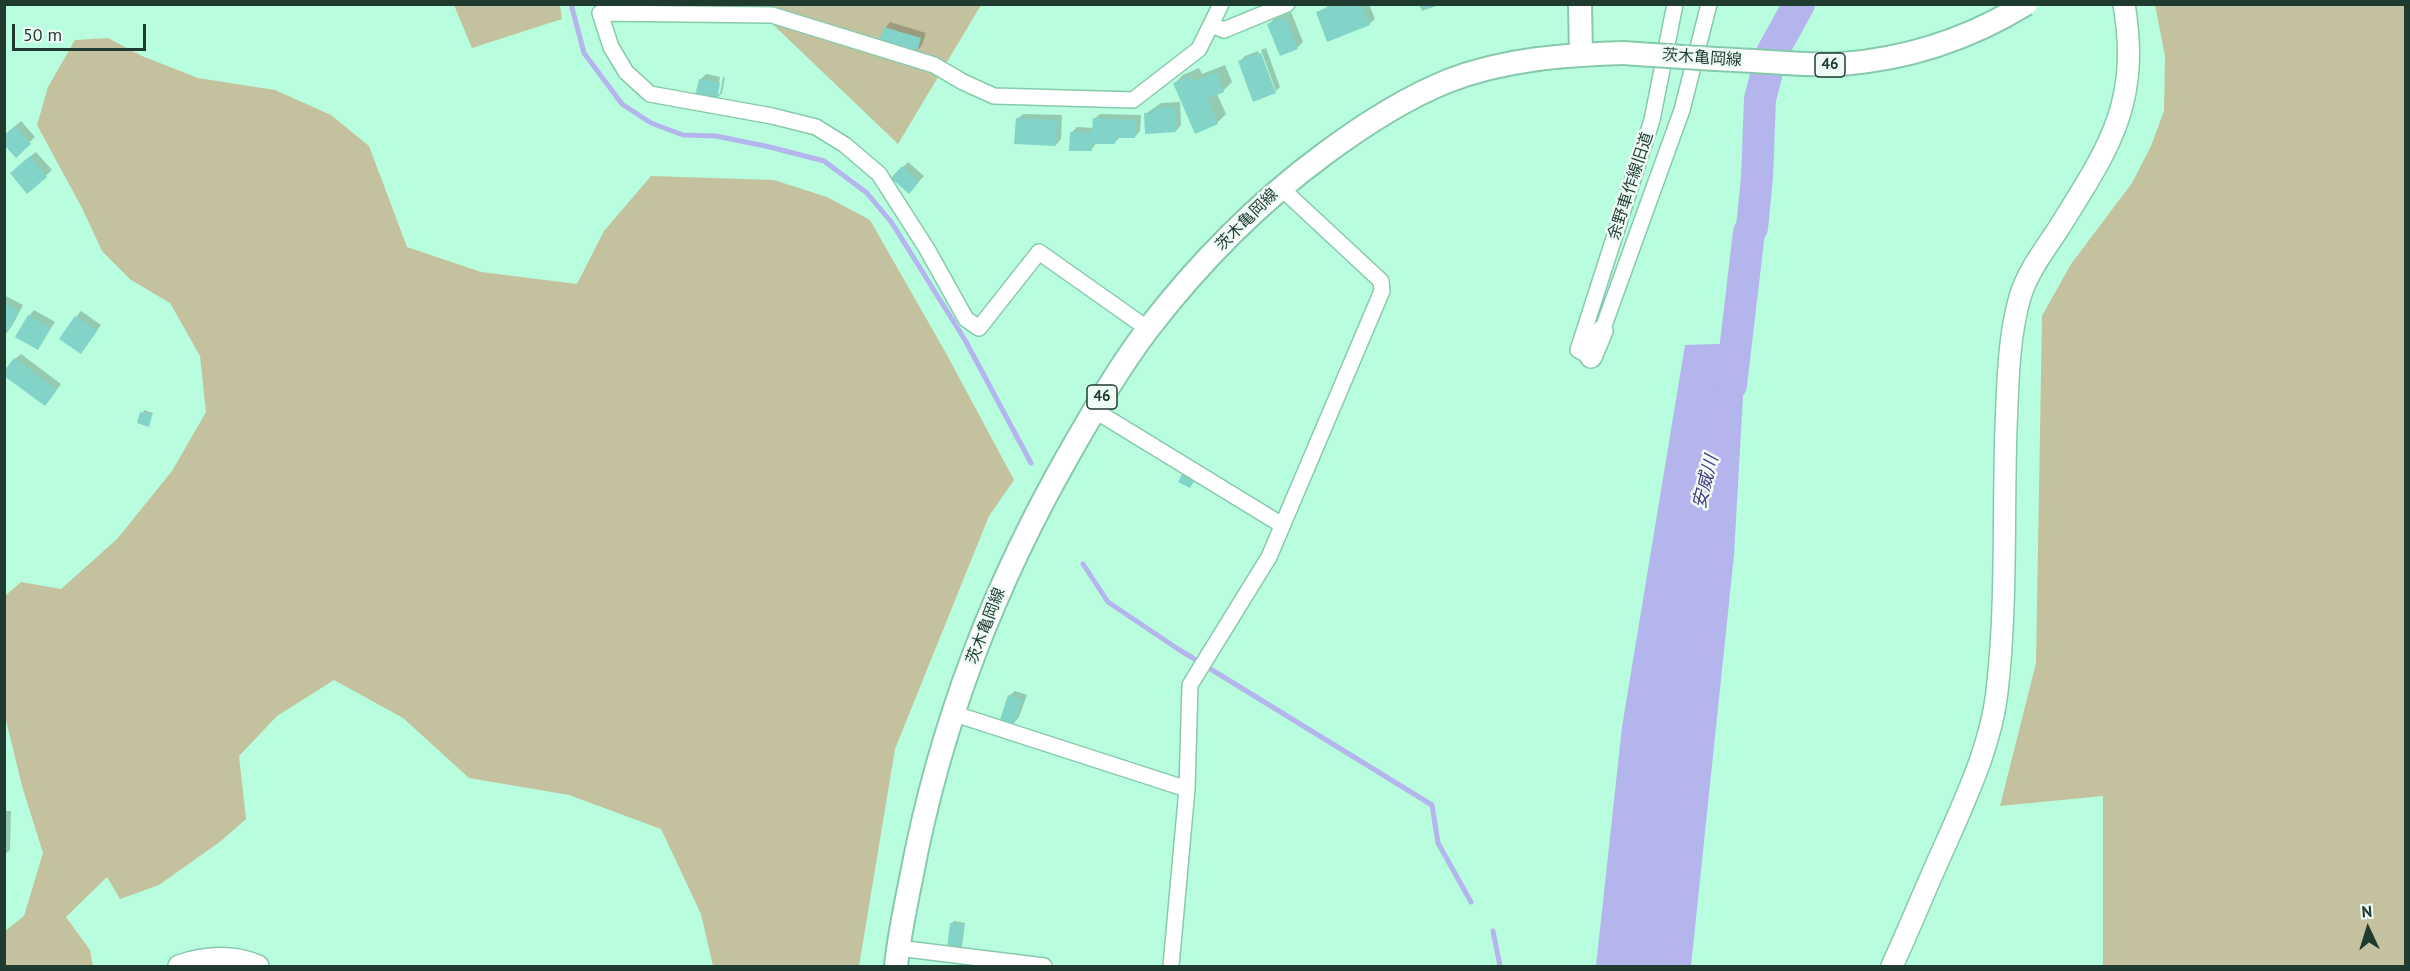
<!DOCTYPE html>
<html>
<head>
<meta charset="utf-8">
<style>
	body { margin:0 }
	#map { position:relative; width:2410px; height:971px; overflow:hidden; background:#b8fddd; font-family:"PT Sans",sans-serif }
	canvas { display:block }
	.frame { position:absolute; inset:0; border:6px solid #1f3b2f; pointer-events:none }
	.north { position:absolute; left:2338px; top:899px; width:60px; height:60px; -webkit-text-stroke:4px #effcf6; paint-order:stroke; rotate:356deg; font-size:16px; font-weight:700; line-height:24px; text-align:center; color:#1f3b2f }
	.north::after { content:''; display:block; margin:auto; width:21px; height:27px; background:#1f3b2f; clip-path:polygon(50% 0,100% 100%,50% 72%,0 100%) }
	.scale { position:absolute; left:12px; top:24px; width:134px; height:27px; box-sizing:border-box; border:3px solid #1f3b2f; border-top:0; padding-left:8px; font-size:18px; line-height:21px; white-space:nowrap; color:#1f3b2f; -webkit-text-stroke:4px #effcf6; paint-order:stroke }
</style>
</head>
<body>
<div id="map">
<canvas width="2410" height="971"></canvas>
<div class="frame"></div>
<div class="north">N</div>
<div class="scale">50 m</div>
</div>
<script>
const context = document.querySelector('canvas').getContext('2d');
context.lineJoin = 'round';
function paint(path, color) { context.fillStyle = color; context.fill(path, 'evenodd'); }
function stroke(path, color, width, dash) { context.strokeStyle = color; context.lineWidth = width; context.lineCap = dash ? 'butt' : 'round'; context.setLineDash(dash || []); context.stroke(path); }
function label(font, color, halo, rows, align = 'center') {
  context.font = font + ' "PT Sans","Noto Sans JP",sans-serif'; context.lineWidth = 5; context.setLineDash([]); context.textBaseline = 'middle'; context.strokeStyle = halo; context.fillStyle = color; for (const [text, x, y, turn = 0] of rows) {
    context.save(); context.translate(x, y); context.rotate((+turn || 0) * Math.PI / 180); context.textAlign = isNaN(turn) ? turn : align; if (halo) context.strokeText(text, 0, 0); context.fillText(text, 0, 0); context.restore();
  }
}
paint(new Path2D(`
	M454 5H560L562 19 472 48Z
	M754 5H981L898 144 763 15Z
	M2155 5H2405V966H2103V796L2000 806 2036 663 2042 316 2071 264 2132 183 2151 146 2164 111 2165 56Z
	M108 38 142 56 198 78 275 90 331 115 369 146 407 247 481 272 577 284 604 231 651 176 774 180 827 197 870 220 947 355 1014 480 989 516 895 749 859 966H713L701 914 661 829 569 795 469 778 403 718 334 680 277 716 239 756 246 819 221 841 159 885 120 899 107 877 66 917 90 950 93 966H5V931L24 916 43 853 22 786 5 716V596L21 582 61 589 117 539 172 471 206 412 200 356 170 303 131 280 102 251 82 208 37 125 48 87 75 40Z`), '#c4c29e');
paint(new Path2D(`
	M1746 343 1734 555 1691 966H1596L1622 727 1685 345Z`), '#b5b5ee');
paint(new Path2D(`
	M1331 4H1369L1375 19 1369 24 1318 13Z
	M1291 12 1303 42 1298 47 1281 54 1269 24 1274 19Z
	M890 22 926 33 922 45 917 51 885 28Z
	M1266 48 1280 87 1276 91 1261 50Z
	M1258 51 1273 91H1276L1254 100 1239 62 1245 56Z
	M1225 65 1232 82 1223 91 1217 94 1226 114 1217 123 1175 83 1183 75 1199 68 1202 74Z
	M706 74 720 77 717 94H720L723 77 725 78 722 93 716 99 700 80Z
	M1180 102 1181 125 1176 131 1145 114 1161 103Z
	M1023 114 1062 115 1061 139 1056 145 1017 119Z
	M1100 114 1141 115 1140 131 1135 137H1120L1114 143 1097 142 1091 150 1071 133 1077 127 1094 128V119Z
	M21 121 35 137 16 155 4 136Z
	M36 152 52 170 28 192 17 167Z
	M908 162 924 176 909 192 893 178Z
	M4 295 23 305 12 326 7 332 4 330Z
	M34 310 55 322 38 348 29 316Z
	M81 311 101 325 86 346 76 317Z
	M21 354 61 384 50 399 15 359Z
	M144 410 153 413 148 425 139 422Z
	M1015 691 1027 695 1019 717 1014 723 1009 696Z
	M4 811H11L10 850 4 855Z
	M954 921 965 923 962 946 960 948 951 924Z`), '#0003');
stroke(new Path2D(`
	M571 4 584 53 622 104 651 123 683 135 716 136 770 147 824 161 867 193 892 223 965 340 1031 463
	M1083 564 1108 602 1178 649 1432 805 1438 843 1471 902
	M1493 931 1500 966`), '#b5b5ee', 5);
stroke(new Path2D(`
	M1731 385 1749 232 1752 228 1757 177 1760 99 1772 53 1799 4`), '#b5b5ee', 32);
paint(new Path2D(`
	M1337 4H1362L1370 25 1327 42 1316 12Z
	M1419 4H1439V5L1422 11Z
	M1285 17 1298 49 1280 56 1267 24Z
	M884 27 921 38 917 52 879 42Z
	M1261 53 1276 93 1253 102 1238 61Z
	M1216 72 1224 92 1207 99 1218 124 1195 134 1173 83 1191 76 1193 82Z
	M699 79 720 83 717 100 695 96Z
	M1175 107 1176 132 1145 134 1144 113H1154V108Z
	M1016 118 1057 120 1056 146 1014 144Z
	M1093 118 1136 120 1135 138H1115V144H1092V151H1069L1070 132 1092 133Z
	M15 126 31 144 16 158 4 145V135Z
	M30 156 47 177 27 194 10 173Z
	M902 166 919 182 909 194 891 178Z
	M4 303 19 311 7 333 4 332Z
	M28 315 51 328 38 350 15 337Z
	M75 316 97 331 81 354 59 339Z
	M14 358 57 390 45 406 4 376V371Z
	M140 412 152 415 149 427 137 423Z
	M1183 472 1196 478 1190 488 1178 482Z
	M1008 695 1022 700 1014 724 1000 720Z
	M950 923 963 925 961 950 947 948Z`), '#82d4c9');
const street = new Path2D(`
	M1211 25 1224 30 1287 4
	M1148 329 1039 252 979 328 966 319 927 249 879 174 845 145 816 127 772 116 650 94 626 72 611 47 600 13 772 15 934 65 963 82 994 96 1133 100 1199 49 1221 4
	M1602 331 1682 110 1709 4
	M1591 357 1578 350 1652 120 1675 4
	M1094 410 1282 525
	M952 713 1187 789
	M898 948 1044 966
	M1171 966 1187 789 1190 685 1269 557 1382 291 1381 281 1280 187`);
const secondary = new Path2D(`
	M1591 357 1602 331
	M179 966C204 957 233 955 258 966
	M1892 966C1911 925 1928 882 1947 841 1968 793 1991 744 1997 692 2007 605 2003 516 2006 428 2008 384 2008 339 2020 297 2027 273 2043 252 2057 231 2108 149 2141 105 2124 4`);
const primary = new Path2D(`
	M1580 4 1581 55
	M896 966C899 937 905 908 911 879 940 724 994 584 1073 447 1096 407 1120 366 1148 329 1198 264 1257 204 1323 155 1362 126 1403 99 1448 81 1504 59 1564 55 1623 53`);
stroke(street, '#86caab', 18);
stroke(secondary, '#86caab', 24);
stroke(primary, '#86caab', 26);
stroke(street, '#fff', 15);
stroke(secondary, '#fff', 21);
stroke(primary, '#fff', 22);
const primaryBridge = new Path2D(`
	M1623 53C1667 56 1711 59 1755 61 1784 63 1813 66 1842 64 1908 59 1969 39 2026 4`);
stroke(primaryBridge, '#86caab', 26, []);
stroke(primaryBridge, '#fff', 22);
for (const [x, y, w] of [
	[1830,65,30],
	[1102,397,30]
]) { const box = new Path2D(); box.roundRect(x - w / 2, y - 12, w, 24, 4.5); context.fillStyle = '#effcf6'; context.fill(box); stroke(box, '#1f3b2f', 1.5); }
label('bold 15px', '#1f3b2f', null, [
	["46",1830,65],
	["46",1102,397]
]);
label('16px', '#1f3b2f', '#effcf6', [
	["茨木亀岡線",1702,58,4],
	["余野車作線旧道",1631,186,-72],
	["茨木亀岡線",1247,220,-45],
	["茨木亀岡線",986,626,-69]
]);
label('italic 18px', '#423b7f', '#effcf6', [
	["安威川",1706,482,-76]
]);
</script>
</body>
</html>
